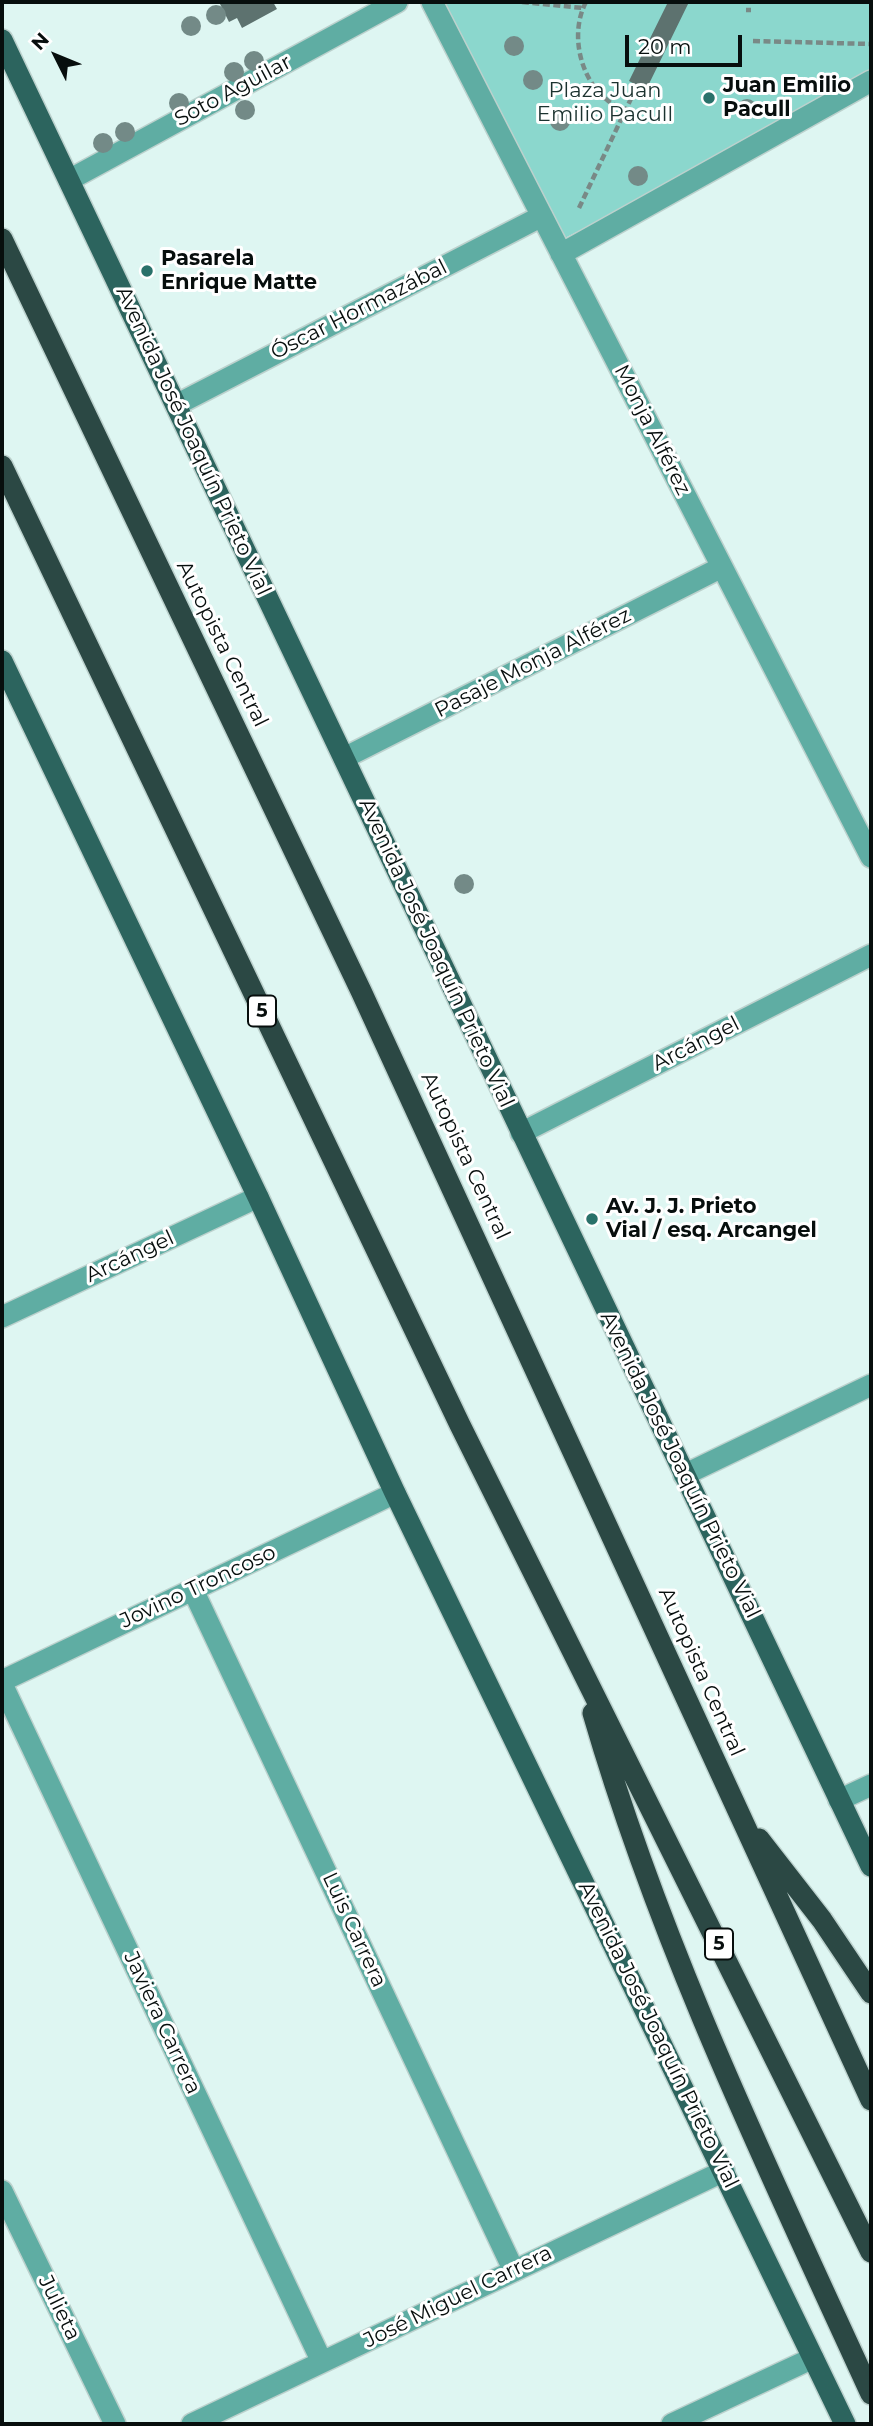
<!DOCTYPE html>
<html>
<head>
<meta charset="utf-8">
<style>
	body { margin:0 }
	#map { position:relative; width:873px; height:2426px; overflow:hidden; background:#def6f2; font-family:Montserrat,sans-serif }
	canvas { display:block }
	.frame { position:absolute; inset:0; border:4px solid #070e0d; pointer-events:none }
	.north { position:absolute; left:21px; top:21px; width:70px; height:70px; -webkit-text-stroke:5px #fff; paint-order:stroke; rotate:313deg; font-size:19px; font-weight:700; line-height:28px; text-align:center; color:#070e0d }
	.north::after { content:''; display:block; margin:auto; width:24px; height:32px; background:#070e0d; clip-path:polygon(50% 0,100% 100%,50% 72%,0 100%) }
	.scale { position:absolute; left:625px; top:35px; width:117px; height:32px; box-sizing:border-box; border:4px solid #070e0d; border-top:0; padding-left:9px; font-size:21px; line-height:24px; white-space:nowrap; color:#070e0d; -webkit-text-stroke:5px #fff; paint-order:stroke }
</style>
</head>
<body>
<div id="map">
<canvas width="873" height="2426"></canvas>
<div class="frame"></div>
<div class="north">N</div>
<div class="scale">20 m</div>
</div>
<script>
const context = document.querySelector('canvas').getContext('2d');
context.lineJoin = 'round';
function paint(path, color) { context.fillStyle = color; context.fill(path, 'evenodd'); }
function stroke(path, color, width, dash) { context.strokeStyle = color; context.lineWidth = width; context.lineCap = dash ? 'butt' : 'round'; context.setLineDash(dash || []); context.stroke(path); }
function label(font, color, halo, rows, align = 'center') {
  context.font = font + ' Montserrat,sans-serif'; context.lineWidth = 6; context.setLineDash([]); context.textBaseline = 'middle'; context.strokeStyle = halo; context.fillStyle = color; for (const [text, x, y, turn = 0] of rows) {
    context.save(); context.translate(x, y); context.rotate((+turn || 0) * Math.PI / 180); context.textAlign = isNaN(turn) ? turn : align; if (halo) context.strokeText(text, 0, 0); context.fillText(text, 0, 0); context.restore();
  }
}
paint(new Path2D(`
	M439 2H871V83L561 240Z`), '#8bd7cd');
paint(new Path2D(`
	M219 2H273L277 9 242 28 237 18 229 22Z
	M668 2H689L646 90 629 81Z`), '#5d726f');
const minor = new Path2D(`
	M432 2 871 857
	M69 180 397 2
	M561 254 871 81
	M176 405 542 216
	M344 758 722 567
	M521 1133 871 955
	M2 1317 258 1197
	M684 1475 871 1385
	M193 1590 514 2271
	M2 1681 395 1493
	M2 1684 322 2362
	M839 1800 871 1785
	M2 2191 115 2424
	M192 2424 724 2171
	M672 2424 813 2358`);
const major = new Path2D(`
	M2 40 871 1866
	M2 661 258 1197 395 1493 845 2424`);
const highway = new Path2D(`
	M2 239 361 991 871 2100
	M2 466 460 1425 871 2252
	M593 1713C661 1948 769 2171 871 2394
	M759 1839 822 1920 871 1993`);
stroke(minor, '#bcd1cd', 24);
stroke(major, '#bcd1cd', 24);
stroke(highway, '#bcd1cd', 24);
stroke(new Path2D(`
	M522 2 583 8
	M586 2C570 32 579 77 606 99 611 104 619 107 625 110
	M746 10H751
	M753 41 871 44
	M579 208 637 86`), '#798986', 4.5, [7, 3.5]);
stroke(minor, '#5fada3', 21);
stroke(major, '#2c645e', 21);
stroke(highway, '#2b4844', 21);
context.fillStyle = '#738a87';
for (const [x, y] of [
	[216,15],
	[191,26],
	[514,46],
	[254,61],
	[234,72],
	[533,80],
	[179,103],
	[747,109],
	[245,110],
	[560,121],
	[125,132],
	[103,143],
	[638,176],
	[464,884]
]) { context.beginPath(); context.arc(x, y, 10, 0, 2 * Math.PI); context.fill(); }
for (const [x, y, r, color] of [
	[709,98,7,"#29716a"],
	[147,271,7,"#29716a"],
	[592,1219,7,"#29716a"]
]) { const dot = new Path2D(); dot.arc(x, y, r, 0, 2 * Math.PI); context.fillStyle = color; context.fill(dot); stroke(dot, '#fff', 2.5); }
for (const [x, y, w] of [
	[262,1011,28],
	[719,1944,28]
]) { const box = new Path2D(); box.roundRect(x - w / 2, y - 15.5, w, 31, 5); context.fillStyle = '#fff'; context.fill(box); stroke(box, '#070e0d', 2); }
label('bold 19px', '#070e0d', null, [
	["5",262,1011],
	["5",719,1944]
]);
label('bold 21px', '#070e0d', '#fff', [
	["Juan Emilio",723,86],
	["Pacull",723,110],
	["Pasarela",161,259],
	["Enrique Matte",161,283],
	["Av. J. J. Prieto",606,1207],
	["Vial / esq. Arcangel",606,1231]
], 'left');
label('21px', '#070e0d', '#fff', [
	["Soto Aguilar",233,91,-28],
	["Óscar Hormazábal",359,310,-27],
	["Monja Alférez",652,430,63],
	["Avenida José Joaquín Prieto Vial",193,441,65],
	["Autopista Central",222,644,64],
	["Pasaje Monja Alférez",533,663,-27],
	["Avenida José Joaquín Prieto Vial",436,953,65],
	["Arcángel",696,1044,-27],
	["Autopista Central",465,1156,65],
	["Arcángel",130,1257,-25],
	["Avenida José Joaquín Prieto Vial",680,1465,64],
	["Jovino Troncoso",198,1587,-25],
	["Autopista Central",701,1672,66],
	["Luis Carrera",354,1930,65],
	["Javiera Carrera",162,2023,65],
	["Avenida José Joaquín Prieto Vial",658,2035,64],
	["José Miguel Carrera",458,2297,-26],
	["Julieta",59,2308,64]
]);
label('21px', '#1b322f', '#fff', [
	["Plaza Juan",605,91],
	["Emilio Pacull",605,115]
]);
</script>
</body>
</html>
